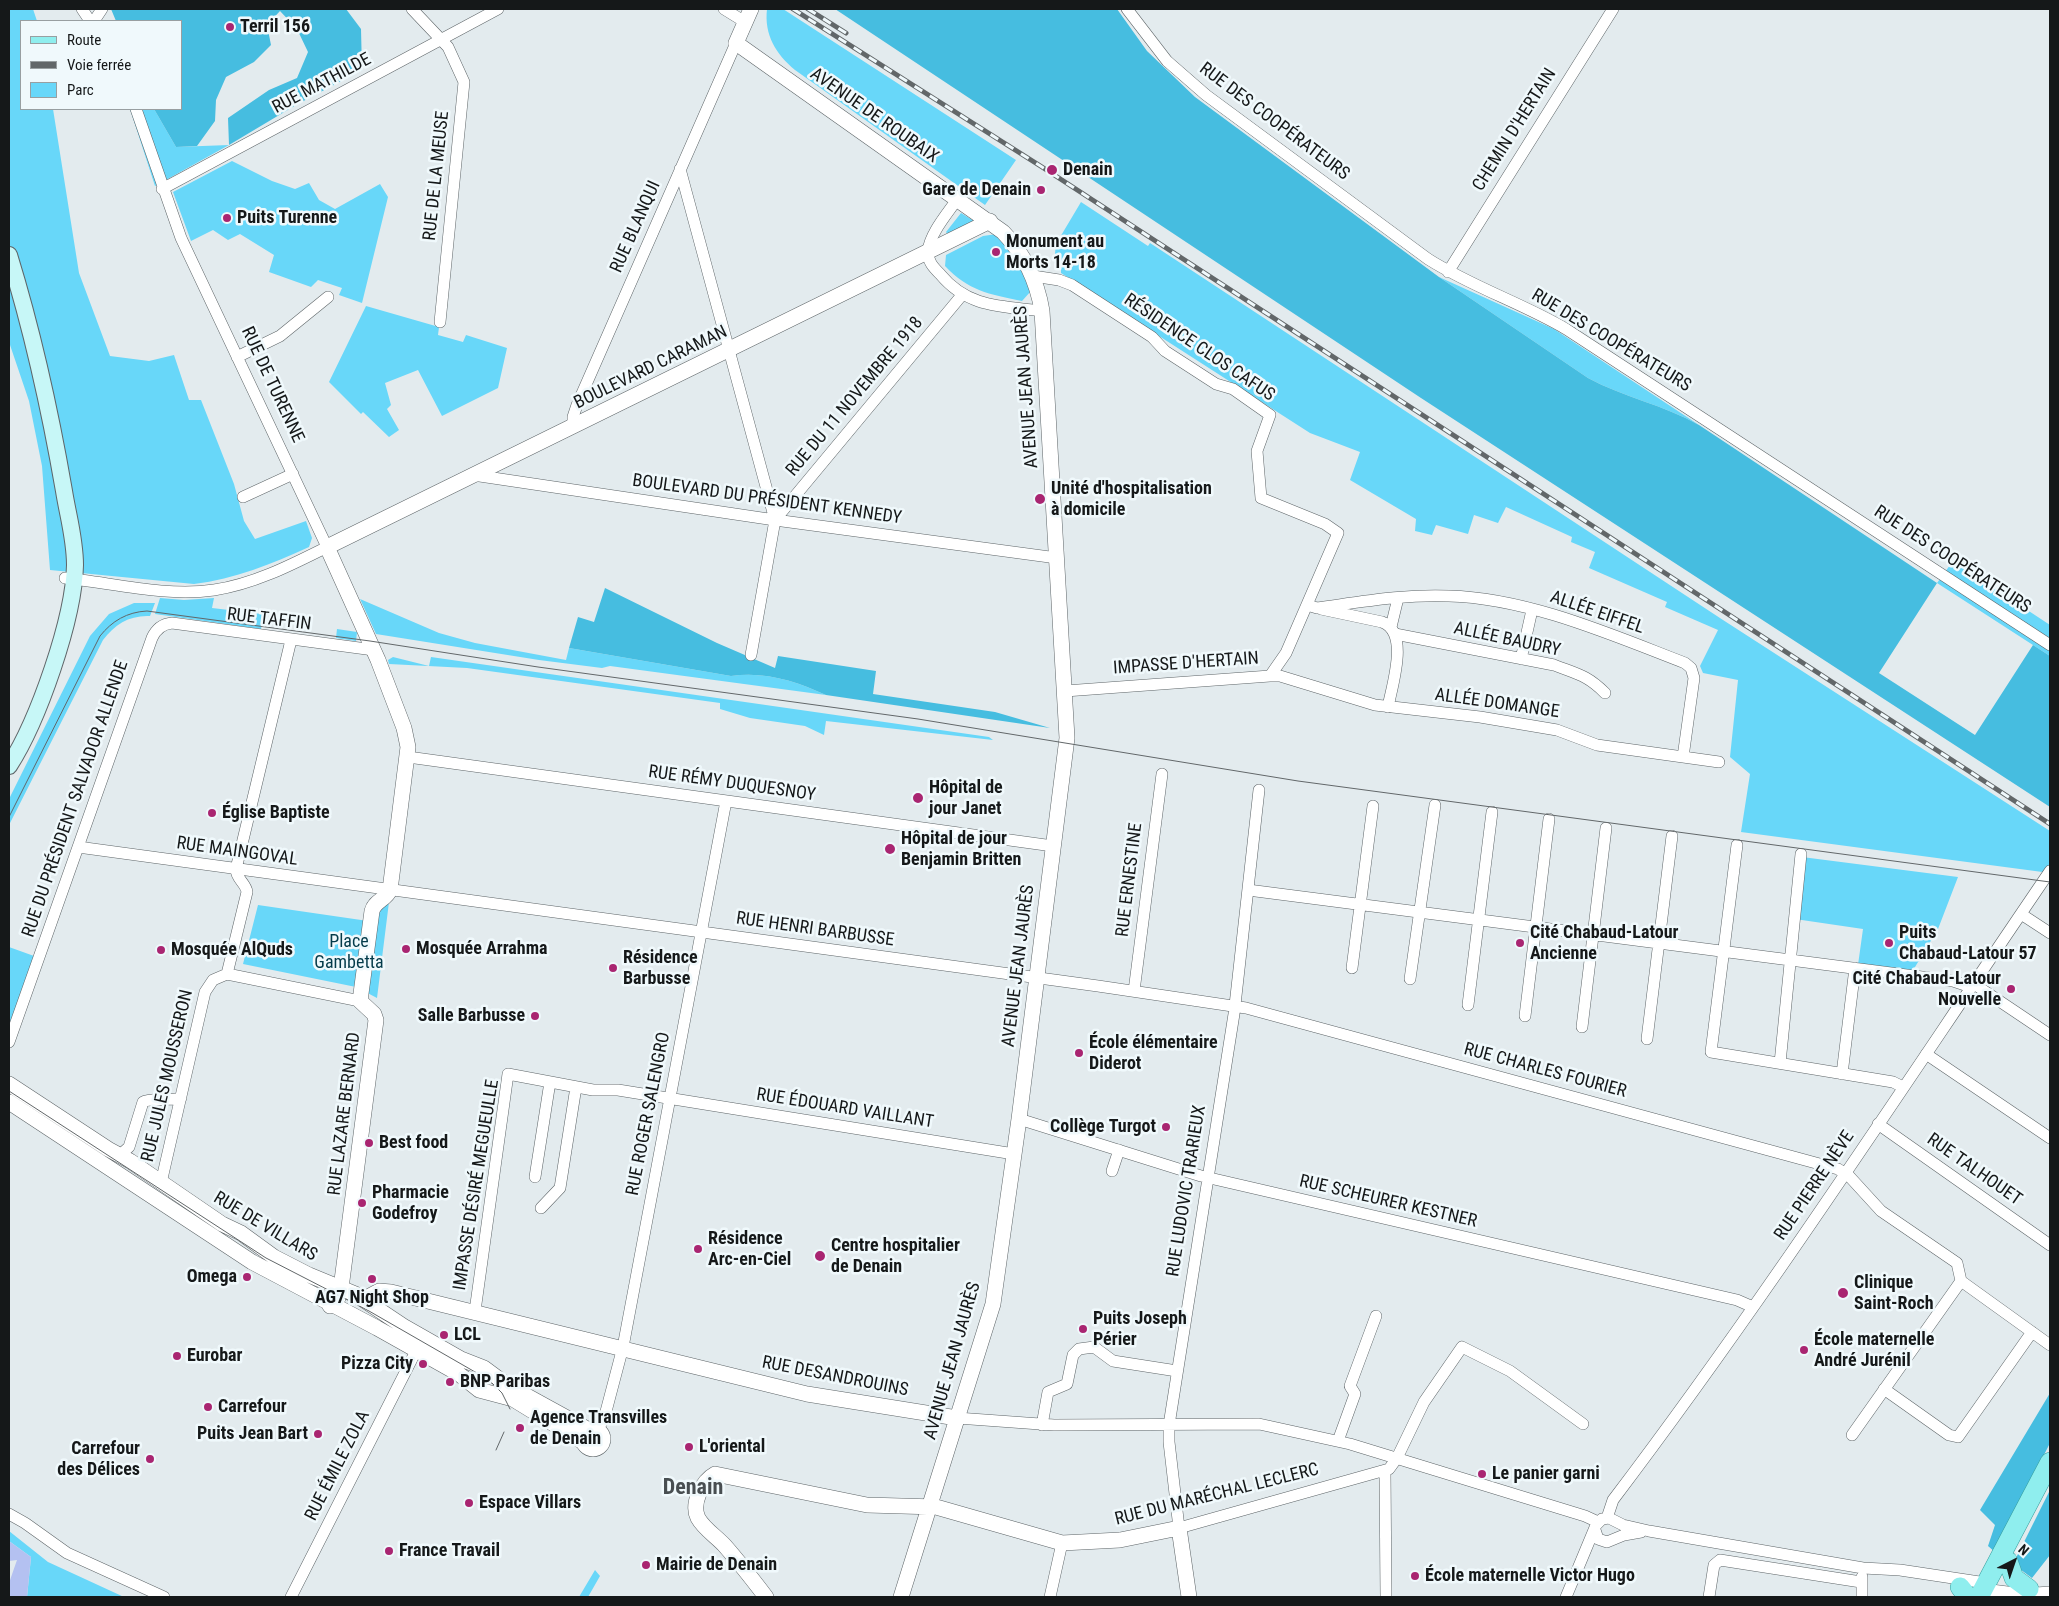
<!DOCTYPE html>
<html>
<head>
<meta charset="utf-8">
<style>
	body { margin:0 }
	#map { position:relative; width:2059px; height:1606px; overflow:hidden; background:#e3ebee; font-family:"Roboto Condensed",sans-serif }
	canvas { display:block }
	.frame { position:absolute; inset:0; border:10px solid #151819; pointer-events:none }
	.legend { position:absolute; left:20px; top:20px; width:162px; height:90px; box-sizing:border-box; background:#f0f9fc; border:1px solid #989fa1; margin:0; padding:6px 9px; list-style:none; font-size:15px; color:#151819 }
	.legend li { display:flex; align-items:center; gap:10px; height:25px }
	.legend b { width:25px; border:1px solid #989fa1 }
	.north { position:absolute; left:1989px; top:1536px; width:50px; height:50px; -webkit-text-stroke:4px #f0f9fc; paint-order:stroke; rotate:41deg; font-size:14px; font-weight:700; line-height:20px; text-align:center; color:#151819 }
	.north::after { content:''; display:block; margin:auto; width:18px; height:22px; background:#151819; clip-path:polygon(50% 0,100% 100%,50% 72%,0 100%) }
</style>
</head>
<body>
<div id="map">
<canvas width="2059" height="1606"></canvas>
<div class="frame"></div>
<ul class="legend">
<li><b style="height:6px;background:#8feeee"></b>Route</li>
<li><b style="height:6px;background:#626769"></b>Voie ferrée</li>
<li><b style="height:14px;background:#68d7f9"></b>Parc</li>
</ul>
<div class="north">N</div>
</div>
<script>
const context = document.querySelector('canvas').getContext('2d');
context.lineJoin = 'round';
function paint(path, color) { context.fillStyle = color; context.fill(path, 'evenodd'); }
function stroke(path, color, width, dash) { context.strokeStyle = color; context.lineWidth = width; context.lineCap = dash ? 'butt' : 'round'; context.setLineDash(dash || []); context.stroke(path); }
function label(font, color, halo, rows, align = 'center') {
  context.font = font + ' "Roboto Condensed",sans-serif'; context.lineWidth = 5; context.setLineDash([]); context.textBaseline = 'middle'; context.strokeStyle = halo; context.fillStyle = color; for (const [text, x, y, turn = 0] of rows) {
    context.save(); context.translate(x, y); context.rotate((+turn || 0) * Math.PI / 180); context.textAlign = isNaN(turn) ? turn : align; if (halo) context.strokeText(text, 0, 0); context.fillText(text, 0, 0); context.restore();
  }
}
paint(new Path2D(`
	M9 9H33L37 21H21V109H53L79 273 110 356 149 361 174 355 189 400H201L234 484 244 521 255 539 306 521 312 538 309 547C272 564 235 579 194 584L50 570 42 466 29 401 9 342Z
	M767 9H783L1016 160 985 205 795 70C776 54 764 35 767 9Z
	M130 109H154L176 147 229 145 155 186Z
	M232 161 272 181 295 189 309 183 319 200 335 209 380 184 388 197 362 303 339 295 342 288 318 280 311 287 269 272 274 255 240 234 228 240 213 230 191 241 173 192Z
	M1081 202 1148 246 1150 243 1723 620 2050 831V873L1741 832 1750 774 1730 757 1738 680 1703 673 1700 666 1718 630 1665 607 1667 602 1589 568 1595 552 1571 542 1572 537 1506 507 1498 523 1474 515 1468 534 1436 525 1432 535 1415 531 1416 519 1350 480 1360 452 1310 433 1061 273V264L1054 263 1056 244Z
	M961 213 974 221 949 236 946 232Z
	M997 234 1012 250 1031 291 1022 301C988 294 969 291 945 266L946 255 983 236Z
	M1439 277 1554 329 1699 425C1664 405 1623 397 1588 378Z
	M366 306 439 327 438 335 463 342 466 335 507 348 498 388 442 416 418 370 385 383 391 405 387 409 399 430 389 437 363 412 361 414 329 382Z
	M1953 561 2050 625V656L1937 583Z
	M160 598 184 600 214 598 212 608 263 614 261 629 155 614Z
	M360 599 439 633 475 643 566 660 569 648 731 676C764 671 796 681 826 695L610 666 602 668 539 660 376 634Z
	M134 603H155L150 616C130 615 115 624 103 640L9 825V797H10L90 636 109 614Z
	M337 629 357 632 356 641 336 638Z
	M393 657 429 666 431 657 989 737 993 740 826 721 824 735 805 726 750 718 720 709V703L467 668 389 664 388 660Z
	M1802 857 1958 877 1938 929 1912 972 1858 965 1863 929 1795 919Z
	M389 902 377 998 356 987 243 964 258 905 368 921Z
	M9 947 34 956 9 1026Z
	M9 1531 48 1562 124 1597H27L31 1557 9 1541Z
	M595 1570 600 1576 588 1597H579Z`), '#68d7f9');
paint(new Path2D(`
	M111 9H346L361 29 362 70 296 105 229 145 228 118 269 90 297 78 308 52 297 29 280 11 267 25 271 45 254 62 226 77 216 100 215 121 197 146 176 147 154 109H181V21H116Z
	M835 9H1117L1147 51 1195 97 1439 277 1588 378C1623 397 1664 405 1699 425L1937 583 1879 673 1975 735 2033 645 2050 656V807L1421 398Z
	M605 588 717 643 775 668 778 656 876 671 873 694 995 712 1050 728 826 695C796 681 764 671 731 676L569 648 578 617 594 622Z
	M2050 1393V1443L1995 1552 1988 1546 1995 1525 1980 1510Z
	M2050 1490V1555L2032 1578 2013 1564Z`), '#46bde0');
paint(new Path2D(`
	M9 1541 31 1557 27 1597H9V1583L17 1560 9 1561Z`), '#b4c1f1');
const minor = new Path2D(`
	M82 9 90 21
	M412 9 448 47 464 82 440 322
	M724 9 745 22
	M1127 9 1167 61 1206 95 1428 259C1472 287 1522 303 1566 329L2050 645
	M94 21 102 9
	M680 169 775 520 751 655
	M162 189 498 9
	M958 198C948 213 930 233 928 251 927 261 934 268 940 274 968 308 1001 306 1042 311
	M1448 272 1613 9
	M1033 276 1059 280 1072 285 1152 337 1165 351 1216 384 1233 389 1270 415 1257 451 1261 498 1325 524 1338 533 1286 653 1270 676 1065 691
	M237 357 280 336 328 297
	M573 427V417L577 405 736 43
	M473 475 775 520 1057 558
	M243 497 293 474
	M775 520 962 295
	M65 578C113 583 165 597 214 590 254 584 291 565 327 547L181 238 136 109
	M1307 605 1317 608C1361 602 1405 594 1449 596 1528 598 1612 635 1685 663L1691 668 1694 678 1683 757
	M1321 609 1382 622C1410 632 1392 685 1388 707
	M1391 627 1398 598
	M1395 634 1554 665C1577 674 1587 675 1605 693
	M1521 659 1532 610
	M1270 676H1280L1375 705 1480 717 1557 730 1597 745 1719 762
	M408 757 1053 846
	M1259 790 1234 1014 1169 1425V1442L1179 1528 1389 1469 1397 1458 1424 1402 1462 1347 1510 1371 1583 1424
	M1737 845 1711 1052 1893 1082 1903 1087
	M78 847 1098 986 1246 1008 1838 1169 1849 1176 1881 1211 1957 1263 1961 1281 2050 1345
	M1248 890 1953 981 1971 987
	M2021 914 2050 933
	M1352 968 1373 806
	M227 974 360 1001
	M1410 979 1435 805
	M1974 984 2050 1035
	M1134 991 1162 774
	M1468 1005 1492 812
	M1525 1016 1549 819
	M1582 1027 1606 828
	M1647 1039 1672 836
	M9 1042 152 638C156 629 162 624 172 623L374 650
	M1926 1054 2050 1138
	M1780 1063 1801 854
	M1842 1074 1855 968
	M1019 1119 1201 1176 1737 1300 1753 1307
	M1878 1124 2050 1245
	M120 1155 129 1147 143 1102C149 1098 169 1101 181 1098
	M1112 1171 1119 1150
	M535 1177 550 1082
	M161 1183 205 992 213 980 227 974 247 892C246 883 236 879 236 869L291 640
	M541 1208 560 1188 576 1087
	M475 1311 508 1074 593 1090H618L1014 1154
	M1884 1389 1949 1435 1958 1437 2032 1332
	M957 1418 1054 1425 1259 1424 1350 1444 1585 1516 1598 1522
	M1042 1425 1048 1392 1067 1384 1073 1355 1079 1349 1094 1347 1113 1361 1177 1371
	M597 1430 604 1419 623 1347 726 801
	M1852 1435 1961 1281
	M1338 1441 1355 1394 1350 1386 1376 1316
	M1385 1471 1386 1597
	M9 1514 25 1523 67 1553 164 1597
	M1607 1518 1613 1500C1767 1297 1906 1082 2050 871
	M1595 1530 1598 1539 1607 1542 1624 1535 1641 1532
	M291 1597 416 1351
	M1050 1597 1062 1543
	M1566 1597 1596 1525 1602 1519 1609 1518 1623 1525 1649 1531 1863 1568 1900 1570 1986 1583
	M1709 1597 1714 1565 1720 1560 1861 1582
	M1862 1597V1577`);
const tertiary = new Path2D(`
	M751 9 736 43 1003 232C1025 255 1037 280 1042 311L1067 738 1019 1119 993 1304 901 1597
	M9 1084 108 1149 130 1161 222 1224 241 1233 274 1257 309 1275 355 1294 403 1326 461 1359 484 1368 507 1385 589 1430
	M9 1102 252 1262 377 1328 459 1374 479 1390 513 1399 583 1442
	M364 1299 379 1291 391 1292 807 1394 957 1418
	M330 1306 338 1298 341 1288 376 1020 374 1014 360 1001 372 911C375 900 386 900 390 890L408 747 404 728 378 660 327 547 990 221
	M583 1439a10 10 0 1 1 20 0a10 10 0 1 1-20 0Z
	M1983 1591 2023 1596 2050 1594
	M766 1597C753 1580 739 1562 725 1546 717 1537 704 1529 698 1518 691 1504 702 1481 715 1474L867 1505 936 1507 1062 1543 1120 1540 1179 1528 1189 1597`);
const secondary = new Path2D(`
	M9 255C33 333 50 410 64 491 68 516 75 539 75 565 74 619 38 721 9 766`);
const primary = new Path2D(`
	M2008 1561 2014 1578 2029 1589
	M1960 1587 1968 1597
	M1979 1597 2050 1462`);
stroke(minor, '#5e6568', 12);
stroke(tertiary, '#5e6568', 16);
stroke(secondary, '#5e6568', 18);
stroke(primary, '#349c9c', 20);
stroke(minor, '#fff', 11);
stroke(tertiary, '#fff', 15);
stroke(secondary, '#c7f7f7', 16);
stroke(primary, '#8feeee', 19);
stroke(new Path2D(`
	M9 817 100 636C112 621 127 612 147 611L370 641 538 667 918 719 1298 781 2050 882
	M9 1091 266 1258 369 1311 489 1380 502 1393 510 1409
	M496 1450 504 1432`), '#626769', 1);
const rail = new Path2D(`
	M793 9 1042 167 2050 824
	M808 9 846 33`);
stroke(rail, '#626769', 5);
stroke(rail, '#f0f9fc', 3, [9]);
for (const [x, y, r, color] of [
	[230,27,5,"#a92571"],
	[1052,170,6,"#a92571"],
	[1041,190,5,"#a92571"],
	[227,218,5,"#a92571"],
	[996,252,5,"#a92571"],
	[1040,499,6,"#a92571"],
	[918,798,6,"#a92571"],
	[212,813,5,"#a92571"],
	[890,849,6,"#a92571"],
	[1520,943,5,"#a92571"],
	[1889,943,5,"#a92571"],
	[406,949,5,"#a92571"],
	[161,950,5,"#a92571"],
	[613,968,5,"#a92571"],
	[2011,989,5,"#a92571"],
	[535,1016,5,"#a92571"],
	[1079,1053,5,"#a92571"],
	[1166,1127,5,"#a92571"],
	[369,1143,5,"#a92571"],
	[362,1203,5,"#a92571"],
	[698,1249,5,"#a92571"],
	[820,1256,6,"#a92571"],
	[247,1277,5,"#a92571"],
	[372,1279,5,"#a92571"],
	[1843,1293,6,"#a92571"],
	[1083,1329,5,"#a92571"],
	[444,1335,5,"#a92571"],
	[1804,1350,5,"#a92571"],
	[177,1356,5,"#a92571"],
	[423,1364,5,"#a92571"],
	[450,1382,5,"#a92571"],
	[208,1407,5,"#a92571"],
	[520,1428,5,"#a92571"],
	[318,1434,5,"#a92571"],
	[689,1447,5,"#a92571"],
	[150,1459,5,"#a92571"],
	[1482,1474,5,"#a92571"],
	[469,1503,5,"#a92571"],
	[389,1551,5,"#a92571"],
	[646,1565,5,"#a92571"],
	[1415,1576,5,"#a92571"]
]) { const dot = new Path2D(); dot.arc(x, y, r, 0, 2 * Math.PI); context.fillStyle = color; context.fill(dot); stroke(dot, '#f0f9fc', 2); }
label('bold 18px', '#151819', '#f0f9fc', [
	["Terril 156",240,27],
	["Denain",1063,170],
	["Gare de Denain",1031,190,"right"],
	["Puits Turenne",237,218],
	["Monument au",1006,242],
	["Morts 14-18",1006,263],
	["Unité d'hospitalisation",1051,489],
	["à domicile",1051,510],
	["Hôpital de",929,788],
	["jour Janet",929,809],
	["Église Baptiste",222,813],
	["Hôpital de jour",901,839],
	["Benjamin Britten",901,860],
	["Cité Chabaud-Latour",1530,933],
	["Ancienne",1530,954],
	["Puits",1899,933],
	["Chabaud-Latour 57",1899,954],
	["Mosquée Arrahma",416,949],
	["Mosquée AlQuds",171,950],
	["Résidence",623,958],
	["Barbusse",623,979],
	["Cité Chabaud-Latour",2001,979,"right"],
	["Nouvelle",2001,1000,"right"],
	["Salle Barbusse",525,1016,"right"],
	["École élémentaire",1089,1043],
	["Diderot",1089,1064],
	["Collège Turgot",1156,1127,"right"],
	["Best food",379,1143],
	["Pharmacie",372,1193],
	["Godefroy",372,1214],
	["Résidence",708,1239],
	["Arc-en-Ciel",708,1260],
	["Centre hospitalier",831,1246],
	["de Denain",831,1267],
	["Omega",237,1277,"right"],
	["Clinique",1854,1283],
	["Saint-Roch",1854,1304],
	["AG7 Night Shop",372,1298,"center"],
	["Puits Joseph",1093,1319],
	["Périer",1093,1340],
	["LCL",454,1335],
	["École maternelle",1814,1340],
	["André Jurénil",1814,1361],
	["Eurobar",187,1356],
	["Pizza City",413,1364,"right"],
	["BNP Paribas",460,1382],
	["Carrefour",218,1407],
	["Agence Transvilles",530,1418],
	["de Denain",530,1439],
	["Puits Jean Bart",308,1434,"right"],
	["L'oriental",699,1447],
	["Carrefour",140,1449,"right"],
	["des Délices",140,1470,"right"],
	["Le panier garni",1492,1474],
	["Espace Villars",479,1503],
	["France Travail",399,1551],
	["Mairie de Denain",656,1565],
	["École maternelle Victor Hugo",1425,1576]
], 'left');
label('18px', '#151819', '#f0f9fc', [
	["RUE MATHILDE",322,84,-28],
	["AVENUE DE ROUBAIX",874,116,35],
	["RUE DES COOPÉRATEURS",1274,122,37],
	["CHEMIN D'HERTAIN",1515,130,-58],
	["RUE DE LA MEUSE",437,176,-84],
	["RUE BLANQUI",636,227,-66],
	["RUE DES COOPÉRATEURS",1611,341,31],
	["RÉSIDENCE CLOS CAFUS",1199,348,34],
	["BOULEVARD CARAMAN",651,368,-26],
	["RUE DE TURENNE",272,385,65],
	["AVENUE JEAN JAURÈS",1027,387,-94],
	["RUE DU 11 NOVEMBRE 1918",855,397,-50],
	["BOULEVARD DU PRÉSIDENT KENNEDY",767,500,8],
	["RUE DES COOPÉRATEURS",1952,560,33],
	["ALLÉE EIFFEL",1597,613,19],
	["RUE TAFFIN",269,620,7],
	["ALLÉE BAUDRY",1507,640,12],
	["IMPASSE D'HERTAIN",1186,664,-4],
	["ALLÉE DOMANGE",1497,704,8],
	["RUE RÉMY DUQUESNOY",732,784,8],
	["RUE DU PRÉSIDENT SALVADOR ALLENDE",76,799,-71],
	["RUE MAINGOVAL",237,852,8],
	["RUE ERNESTINE",1130,880,-83],
	["RUE HENRI BARBUSSE",815,930,8],
	["AVENUE JEAN JAURÈS",1019,966,-83],
	["RUE CHARLES FOURIER",1545,1071,15],
	["RUE JULES MOUSSERON",168,1076,-77],
	["RUE ÉDOUARD VAILLANT",845,1109,9],
	["RUE LAZARE BERNARD",345,1114,-83],
	["RUE ROGER SALENGRO",649,1114,-79],
	["RUE TALHOUET",1974,1170,35],
	["IMPASSE DÉSIRÉ MEGUEULLE",477,1185,-81],
	["RUE PIERRE NÈVE",1815,1186,-56],
	["RUE LUDOVIC TRARIEUX",1187,1191,-81],
	["RUE SCHEURER KESTNER",1388,1202,13],
	["RUE DE VILLARS",265,1227,31],
	["AVENUE JEAN JAURÈS",953,1361,-74],
	["RUE DESANDROUINS",835,1377,11],
	["RUE ÉMILE ZOLA",338,1466,-63],
	["RUE DU MARÉCHAL LECLERC",1217,1495,-14]
]);
label('18px', '#043b4a', '#f0f9fc', [
	["Place",349,942],
	["Gambetta",349,963]
]);
label('bold 22px', '#484e51', '#f0f9fc', [
	["Denain",693,1488]
]);
</script>
</body>
</html>
